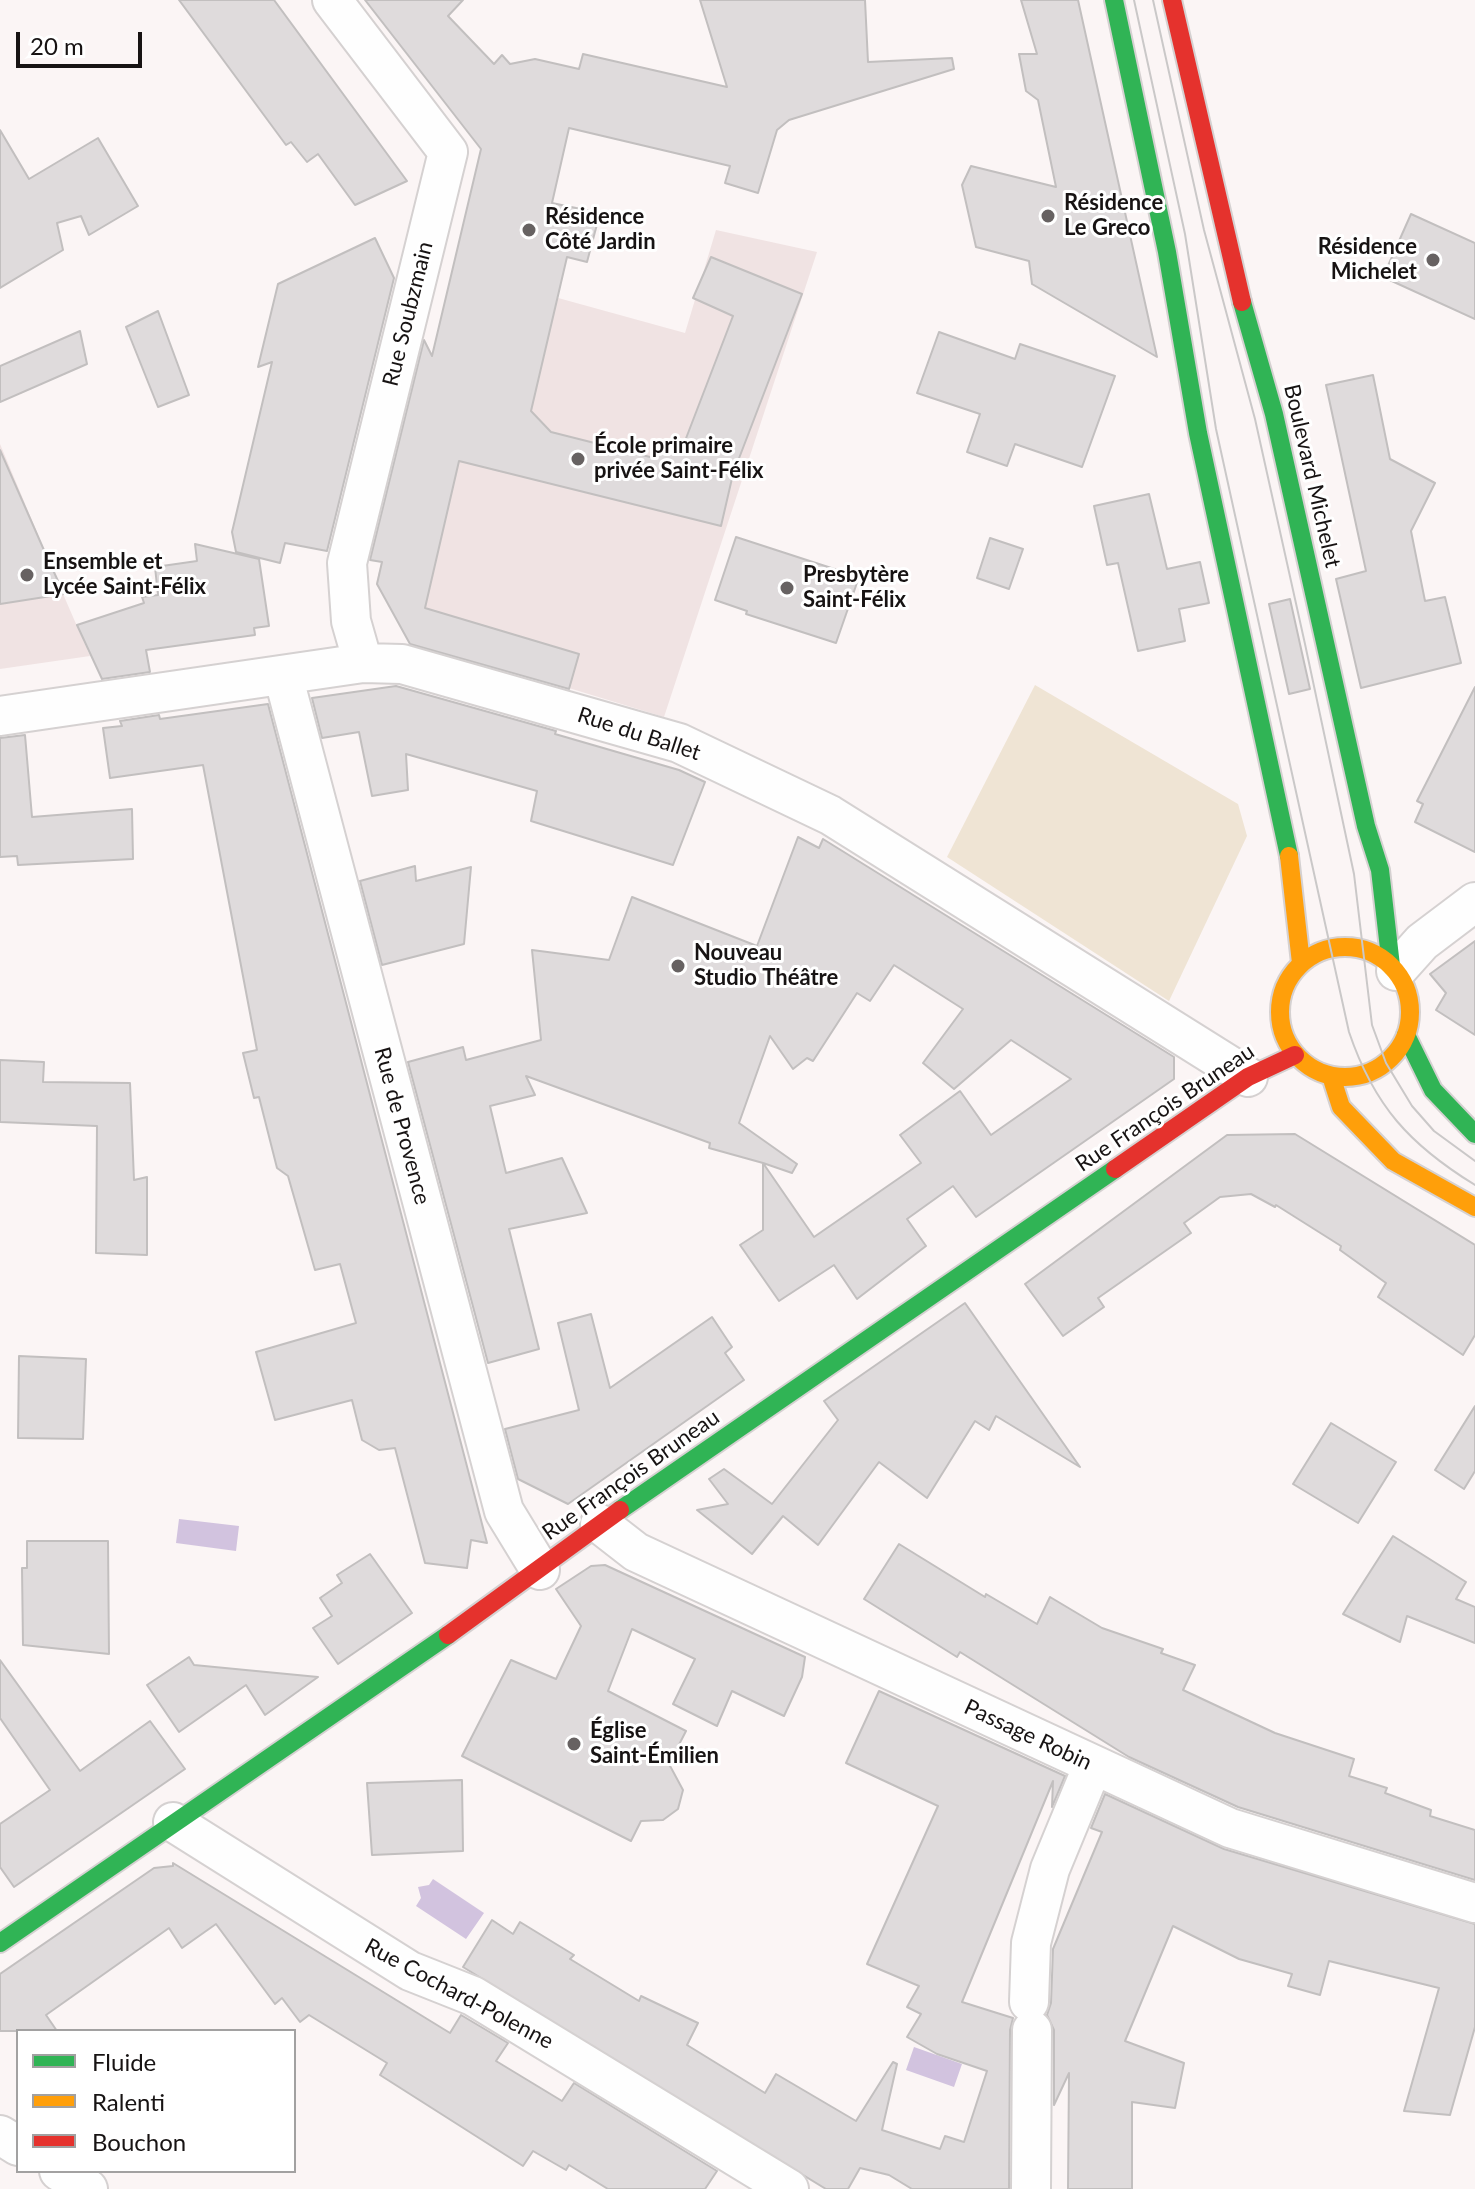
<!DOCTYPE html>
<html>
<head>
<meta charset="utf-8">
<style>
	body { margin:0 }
	#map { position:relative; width:1475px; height:2189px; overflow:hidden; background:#fbf5f5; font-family:Lato,sans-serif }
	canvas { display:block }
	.legend { position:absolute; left:16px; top:2029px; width:280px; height:144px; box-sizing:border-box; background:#fff; border:2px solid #a2a1a1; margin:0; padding:10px 14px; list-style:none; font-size:24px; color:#171313 }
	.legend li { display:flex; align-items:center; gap:16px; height:40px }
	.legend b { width:40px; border:2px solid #a2a1a1 }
	.scale { position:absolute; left:16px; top:32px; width:126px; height:36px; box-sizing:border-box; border:4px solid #171313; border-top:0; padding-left:10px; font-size:24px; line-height:28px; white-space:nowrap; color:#171313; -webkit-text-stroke:6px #fff; paint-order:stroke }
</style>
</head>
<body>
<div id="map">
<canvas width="1475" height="2189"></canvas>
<ul class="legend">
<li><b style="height:10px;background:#30b455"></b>Fluide</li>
<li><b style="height:10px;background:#ff9f0a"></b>Ralenti</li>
<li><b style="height:10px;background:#e5322d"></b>Bouchon</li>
</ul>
<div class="scale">20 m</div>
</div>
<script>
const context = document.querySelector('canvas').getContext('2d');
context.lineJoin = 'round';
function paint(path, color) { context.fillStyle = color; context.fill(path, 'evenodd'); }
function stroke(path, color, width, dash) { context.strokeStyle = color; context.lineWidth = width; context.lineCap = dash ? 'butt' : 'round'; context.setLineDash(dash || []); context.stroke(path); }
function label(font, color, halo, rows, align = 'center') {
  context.font = font + ' Lato,sans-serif'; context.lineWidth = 6; context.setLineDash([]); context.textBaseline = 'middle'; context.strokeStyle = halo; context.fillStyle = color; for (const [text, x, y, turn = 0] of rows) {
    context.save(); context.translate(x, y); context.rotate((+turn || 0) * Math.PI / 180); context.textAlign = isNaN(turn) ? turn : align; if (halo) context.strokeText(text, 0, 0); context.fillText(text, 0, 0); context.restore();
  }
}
paint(new Path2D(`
	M716 230 817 252 664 717 408 639 376 584 453 269 685 333Z
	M0 444 63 594 90 656 0 669Z`), '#f0e3e3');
paint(new Path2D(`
	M1035 685 1238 804 1247 836 1169 1001 947 857Z`), '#efe4d4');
paint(new Path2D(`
	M179 1519 239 1526 236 1551 176 1543Z
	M433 1879 484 1913 466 1939 416 1906 421 1898 418 1887 429 1885Z
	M914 2047 962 2064 954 2087 906 2070Z`), '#d2c3df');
const building = new Path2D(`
	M179 0H274L407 181 355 205 318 154 307 162 291 142 286 145Z
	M365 0H463L448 16 494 64 502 55 510 64 535 59 579 69 583 54 727 87 700 0H865L868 62 952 58 954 69 789 120 777 130 758 193 725 183 730 166 569 128 552 203 600 213 587 262 567 257 531 411 551 432 654 458 656 447 680 454 733 316 693 298 711 257 802 294 733 474 721 526 459 461 425 608 579 654 569 689 410 644 377 584 382 562 370 560 424 340 432 356 481 149Z
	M1021 0H1078L1157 357 1032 284 1029 261 976 247 962 185 971 166 1056 187 1038 100 1026 91 1019 54H1037Z
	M0 130 29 179 98 138 138 206 89 235 81 216 57 223 63 250 0 288Z
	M1411 214 1475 243V319L1383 277Z
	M375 238 394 278 327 551 285 543 280 563 236 552 232 532 272 362 258 367 278 284Z
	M158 311 189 395 158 407 126 327Z
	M80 331 87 364 0 402V366Z
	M939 332 1015 359 1020 344 1115 376 1082 467 1015 444 1007 466 967 452 980 414 917 393Z
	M1373 375 1390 459 1435 483 1411 531 1425 601 1445 597 1461 663 1361 688 1336 579 1366 571 1326 385Z
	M0 450 47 557 64 594 0 604Z
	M1149 494 1167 569 1200 562 1209 603 1179 609 1185 641 1138 651 1118 563 1107 565 1094 506Z
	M736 537 859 577 836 643 746 614 747 611 715 600Z
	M990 538 1023 549 1009 589 977 578Z
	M195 544 259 559 269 626 254 628 255 635 146 650 150 672 102 679 77 625 144 603 142 597 158 595 155 567 197 561Z
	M1290 599 1310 689 1289 694 1269 604Z
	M396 686 556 731 555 734 679 770 705 782 673 865 531 821 537 791 406 754 408 790 372 796 359 732 322 738 312 698Z
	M1475 687V852L1415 822 1423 804 1417 801Z
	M268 704 487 1543 471 1540 467 1568 425 1563 395 1448 379 1450 362 1440 352 1400 275 1420 256 1352 356 1323 340 1264 315 1270 288 1176 277 1168 259 1097 254 1098 243 1053 257 1050 203 765 110 778 103 728 122 726 120 721 159 715 160 719Z
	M25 735 32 817 132 809 133 859 18 865 17 856 0 857V738Z
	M798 837 819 848 823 839 1174 1057V1079L976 1217 953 1186 907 1219 926 1246 857 1299 834 1265 779 1301 740 1245 763 1230V1163L709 1148 710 1143 526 1076 535 1095 490 1106 506 1173 562 1158 587 1213 509 1229 539 1349 488 1363 408 1062 463 1047 466 1060 541 1040 532 950 609 960 632 897 757 946ZM894 965 963 1009 923 1063 954 1089 1011 1040 1071 1079 991 1135 960 1091 900 1135 921 1163 814 1237 763 1163 792 1173 797 1164 739 1123 770 1036 793 1069 807 1058 813 1061 857 993 870 1001Z
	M415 866 416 881 471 867 464 944 382 965 360 881Z
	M1475 941V1035L1436 1010 1446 993 1430 974Z
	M0 1060 44 1062 43 1082 130 1083 134 1180 147 1177V1255L96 1253 97 1126 0 1122Z
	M1295 1134 1475 1245V1335L1463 1355 1378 1297 1386 1283 1340 1250 1341 1246 1276 1205 1275 1207 1251 1194 1220 1197 1184 1223 1191 1233 1098 1298 1104 1307 1063 1336 1025 1284 1227 1135Z
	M965 1303 1080 1467 996 1416 989 1430 975 1421 927 1498 879 1462 818 1545 783 1516 752 1554 697 1510 728 1504 709 1479 724 1469 772 1504 838 1420 824 1401Z
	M591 1314 610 1388 712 1317 732 1347 725 1353 744 1380 568 1504 518 1479 505 1429 579 1410 558 1323Z
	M19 1356 86 1359 83 1439 18 1438Z
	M1475 1406V1471L1464 1489 1435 1470Z
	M1331 1423 1396 1462 1358 1523 1293 1484Z
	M1393 1536 1466 1582 1456 1599 1475 1607V1643L1407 1616 1400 1642 1343 1614Z
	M27 1541H108L109 1654 23 1645 22 1568H27Z
	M899 1544 985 1597 986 1594 1037 1624 1050 1597 1102 1628 1163 1649 1161 1653 1195 1665 1183 1690 1275 1733 1354 1759 1349 1776 1387 1788 1385 1793 1431 1810 1430 1816 1475 1830V1880L1238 1807 1129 1757 960 1652 957 1657 864 1599Z
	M370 1554 412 1613 338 1664 313 1628 332 1616 320 1598 342 1583 337 1575Z
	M605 1565 805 1657 802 1677 784 1716 732 1691 717 1726 673 1704 695 1659 632 1629 608 1691 686 1731 669 1764 683 1790 678 1809 663 1820 641 1821 631 1841 462 1756 511 1660 556 1679 581 1626 556 1589 591 1566Z
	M189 1657 194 1665 318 1677 265 1715 246 1685 179 1732 147 1685Z
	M0 1660 80 1771 150 1721 185 1769 14 1887 0 1867V1824L50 1790 0 1718Z
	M879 1691 1065 1776 1052 1807 1053 1781 962 2002 1013 2018 1010 2030 1009 2189H912L889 2175 860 2168 848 2189H826L463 1967 492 1920 513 1934 520 1922 574 1955 570 1959 639 2001 641 1996 698 2023 687 2045 765 2093 776 2074 856 2121 893 2062 897 2064 882 2130 940 2149 945 2136 964 2142 987 2071 937 2054 907 2037 921 2014 907 2007 919 1986 867 1964 938 1806 846 1763Z
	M462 1780 463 1851 372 1855 367 1783Z
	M1105 1794 1224 1849 1475 1924V2027L1450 2115 1404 2111 1439 1988 1329 1961 1320 1995 1288 1986 1292 1974 1239 1959 1173 1926 1125 2041 1184 2063 1175 2108 1132 2102V2189H1068L1069 2073 1054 2105V2030L1047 2015 1051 2003 1053 1949 1102 1832 1091 1828Z
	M173 1863 450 2033 461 2015 508 2043 496 2061 562 2101 574 2083 717 2171 705 2189H608L569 2165 566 2170 533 2151 523 2166 380 2075 387 2063 309 2015 300 2022 282 1998 275 2004 216 1924 182 1948 169 1928 46 2015 57 2031H0V1974L154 1868 173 1866Z`);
paint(building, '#dfdbdc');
stroke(building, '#c2bfbf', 2);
const street = new Path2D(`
	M332 0 448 152 347 563 351 621 363 663
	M283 675 504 1511 540 1570
	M0 716 363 663 402 664 679 743 830 815 1248 1077
	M1396 971 1422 942 1475 902
	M600 1524 636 1552 1230 1828 1475 1903
	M173 1822 410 1971 473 1996 789 2189
	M1029 2002 1031 1943 1050 1869 1093 1765
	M0 2135 18 2146
	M59 2171 88 2189
	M1031 2189 1032 2030`);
const fast = new Path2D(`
	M1114 0 1167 252 1198 433 1289 856
	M1242 302 1274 414 1366 826 1380 870 1391 966
	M1406 1035 1433 1090 1475 1134
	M620 1510 1115 1169
	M0 1943 448 1635`);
const slow = new Path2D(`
	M1289 856 1301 963
	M1280 1012a65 65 0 1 1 130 0a65 65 0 1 1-130 0Z
	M1331 1076 1341 1107 1393 1161 1475 1207`);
const jam = new Path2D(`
	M1172 0 1242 302
	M1115 1169 1248 1077 1295 1055
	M448 1635 620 1510`);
stroke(street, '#d5d1d1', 42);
stroke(fast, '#d5d1d1', 22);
stroke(slow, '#d5d1d1', 22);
stroke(jam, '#d5d1d1', 22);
stroke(street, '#fefefe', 38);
stroke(fast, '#30b455', 18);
stroke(slow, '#ff9f0a', 18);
stroke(jam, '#e5322d', 18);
stroke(new Path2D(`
	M1134 0 1185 234 1216 429 1349 1032C1374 1106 1410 1145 1475 1185
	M1153 0 1204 230 1255 419 1305 644 1354 874 1372 1025 1386 1063 1412 1106 1434 1131 1475 1161`), '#cac8c8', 2);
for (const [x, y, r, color] of [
	[1048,216,8,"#676262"],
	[529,230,8,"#676262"],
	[1433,260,8,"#676262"],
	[578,459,8,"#676262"],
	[27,575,8,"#676262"],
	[787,588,8,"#676262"],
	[678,966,8,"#676262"],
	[574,1744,8,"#676262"]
]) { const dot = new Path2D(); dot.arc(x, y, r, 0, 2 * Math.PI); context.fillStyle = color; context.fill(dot); stroke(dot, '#fff', 3); }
label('bold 22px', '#171313', '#fff', [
	["Résidence",1064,203],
	["Le Greco",1064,228],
	["Résidence",545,217],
	["Côté Jardin",545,242],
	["Résidence",1417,247,"right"],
	["Michelet",1417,272,"right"],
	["École primaire",594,446],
	["privée Saint-Félix",594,471],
	["Ensemble et",43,562],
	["Lycée Saint-Félix",43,587],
	["Presbytère",803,575],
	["Saint-Félix",803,600],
	["Nouveau",694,953],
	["Studio Théâtre",694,978],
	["Église",590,1731],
	["Saint-Émilien",590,1756]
], 'left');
label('22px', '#171313', '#fff', [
	["Rue Soubzmain",408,314,-76],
	["Boulevard Michelet",1312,476,77],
	["Rue du Ballet",639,734,18],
	["Rue François Bruneau",1165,1108,-34],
	["Rue de Provence",402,1126,75],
	["Rue François Bruneau",631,1475,-35],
	["Passage Robin",1028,1735,25],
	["Rue Cochard-Polenne",459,1994,28]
]);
</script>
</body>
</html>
